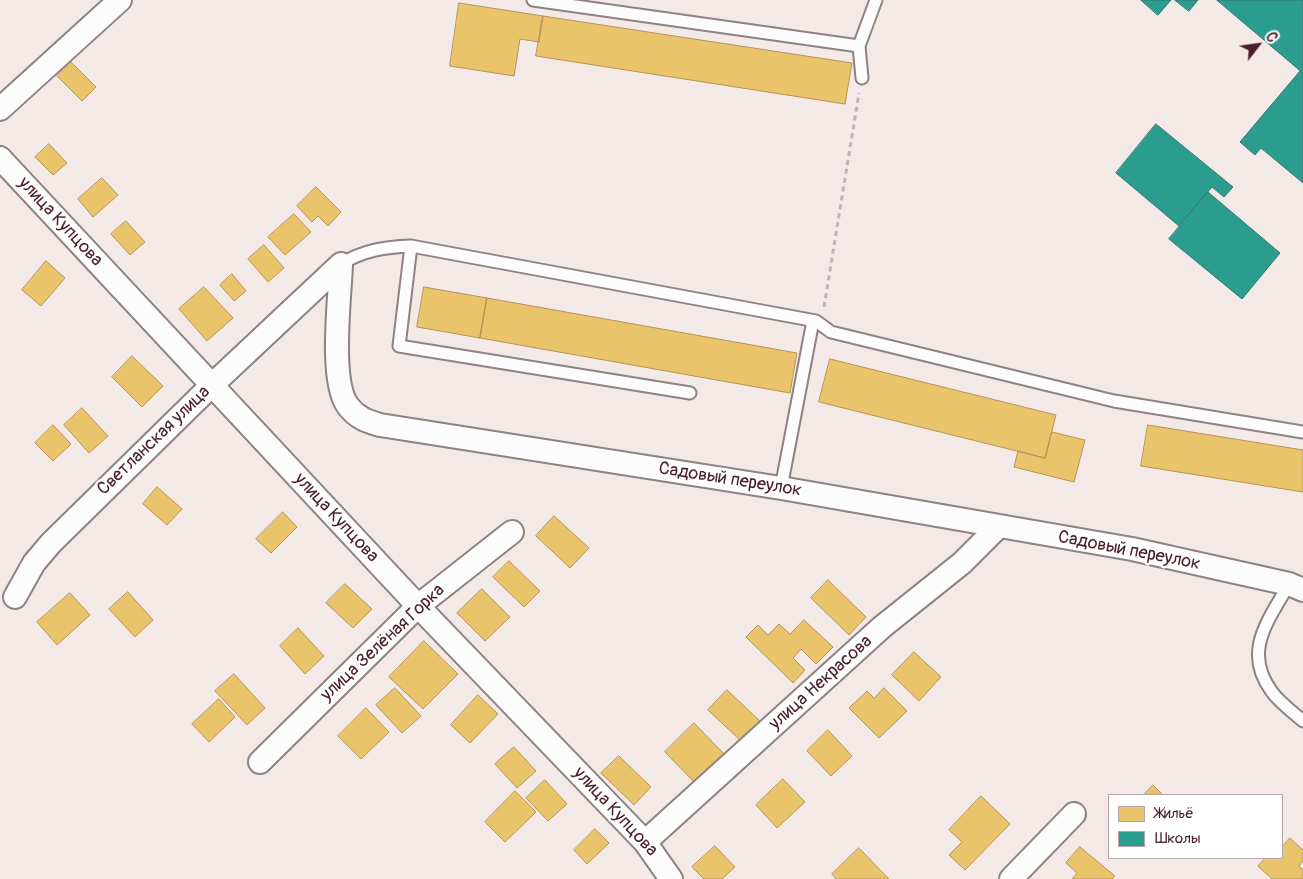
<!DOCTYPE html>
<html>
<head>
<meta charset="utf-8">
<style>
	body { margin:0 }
	#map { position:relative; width:1303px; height:879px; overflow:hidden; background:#f3eae8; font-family:Pangolin,sans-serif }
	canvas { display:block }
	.legend { position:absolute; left:1108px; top:794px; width:175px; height:65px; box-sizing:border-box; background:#fff; border:1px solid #b7a5aa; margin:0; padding:6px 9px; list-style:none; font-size:15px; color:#4a1f2b }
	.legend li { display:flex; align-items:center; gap:10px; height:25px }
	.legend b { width:25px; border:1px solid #b7a5aa }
	.north { position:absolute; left:1233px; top:20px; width:50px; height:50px; -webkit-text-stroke:4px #fff; paint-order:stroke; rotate:60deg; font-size:14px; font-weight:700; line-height:20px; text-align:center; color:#4a1f2b }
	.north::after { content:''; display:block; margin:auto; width:18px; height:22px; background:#4a1f2b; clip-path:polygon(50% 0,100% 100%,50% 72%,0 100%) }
</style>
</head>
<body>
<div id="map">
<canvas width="1303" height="879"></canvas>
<ul class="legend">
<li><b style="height:14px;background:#e9c46a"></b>Жильё</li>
<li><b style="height:14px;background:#2a9d8f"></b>Школы</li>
</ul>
<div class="north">С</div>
</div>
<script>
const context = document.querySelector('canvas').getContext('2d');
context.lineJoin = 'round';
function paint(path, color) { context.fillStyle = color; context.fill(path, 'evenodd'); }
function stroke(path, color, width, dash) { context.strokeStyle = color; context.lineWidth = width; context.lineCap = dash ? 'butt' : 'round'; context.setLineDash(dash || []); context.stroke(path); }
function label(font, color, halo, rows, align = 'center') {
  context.font = font + ' Pangolin,sans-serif'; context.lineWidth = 5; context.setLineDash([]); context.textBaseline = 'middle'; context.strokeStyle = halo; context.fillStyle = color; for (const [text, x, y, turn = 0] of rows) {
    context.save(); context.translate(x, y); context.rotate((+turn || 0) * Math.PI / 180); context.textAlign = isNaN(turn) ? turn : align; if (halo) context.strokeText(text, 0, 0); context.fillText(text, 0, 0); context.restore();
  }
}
const homes = new Path2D(`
	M459 3 543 16 539 42 520 39 514 76 450 66Z
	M543 16 852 63 845 104 536 56Z
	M71 62 96 87 82 101 57 76Z
	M49 144 67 163 53 175 35 157Z
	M102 178 118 195 93 217 78 199Z
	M316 187 341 212 328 226 318 216 312 222 297 206Z
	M294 214 311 232 285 255 268 237Z
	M126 221 145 242 130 255 111 234Z
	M264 245 284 268 268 282 248 259Z
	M46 261 65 278 41 306 22 290Z
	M232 274 246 291 234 301 220 285Z
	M204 287 233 318 207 341 179 309Z
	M424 287 487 298 480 338 417 327Z
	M487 298 797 353 790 393 480 338Z
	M132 356 163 386 142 407 112 377Z
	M830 359 1056 415 1045 458 819 402Z
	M82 408 108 436 89 453 64 425Z
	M53 425 71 444 53 461 35 443Z
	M1148 425 1303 450V492L1141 466Z
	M1052 432 1085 440 1074 482 1014 467 1018 451 1045 458Z
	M157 487 182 509 167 525 143 504Z
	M283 512 297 527 271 553 256 539Z
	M554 516 589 548 570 568 536 536Z
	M509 561 540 591 524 607 493 577Z
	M828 580 866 617 849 635 811 598Z
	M345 584 372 609 353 628 326 603Z
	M482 589 510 617 485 641 457 613Z
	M128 592 153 620 135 637 109 609Z
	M70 593 90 615 57 645 37 622Z
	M804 620 833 647 816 664 801 649 793 658 805 670 793 683 746 637 758 625 768 635 779 624 790 634Z
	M298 628 324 656 305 674 280 646Z
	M424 641 458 674 423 709 389 677Z
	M914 652 941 677 919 701 892 675Z
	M234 674 265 708 247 725 215 691Z
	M395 688 421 716 402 733 376 705Z
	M884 688 907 711 879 738 849 708 867 691 874 698Z
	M727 690 761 722 742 742 708 710Z
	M478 695 498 714 470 743 451 725Z
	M219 699 235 717 209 742 192 724Z
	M366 708 389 732 361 759 338 736Z
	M694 723 727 757 697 785 665 752Z
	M828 730 852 756 831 776 807 751Z
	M514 747 536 771 517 788 495 764Z
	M619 756 651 787 634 805 601 773Z
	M783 779 805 802 777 828 756 805Z
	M545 780 567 804 548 821 526 798Z
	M1153 785 1163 795H1144Z
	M515 791 536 812 505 842 485 822Z
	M981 796 1010 824 965 870 949 855 962 842 949 830Z
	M595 829 609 843 587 864 574 850Z
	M1290 838 1303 850V861L1299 866 1303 870V879H1272L1258 866 1265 858H1282V847Z
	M715 846 735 867 722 879H704L692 867Z
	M1080 847 1115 876 1112 879H1072L1077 873 1066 863Z
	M859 848 889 879H836L832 874Z`);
paint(homes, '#e9c46a');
stroke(homes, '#b99257', 1);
const schools = new Path2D(`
	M1141 0H1171L1158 15Z
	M1175 0H1198L1189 11Z
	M1217 0H1303V183L1261 148 1255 155 1240 142 1300 71Z
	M1156 124 1233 187 1224 197 1212 187 1179 226 1116 173Z
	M1208 192 1280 253 1242 299 1169 239Z`);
paint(schools, '#2a9d8f');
stroke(schools, '#347771', 1);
const lane = new Path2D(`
	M533 0 859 46
	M862 78 859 46 876 0
	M411 246 399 346 690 393
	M341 264C364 250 385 247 411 246L816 321
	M781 488 812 326 816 321 831 332 1114 401 1303 432
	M1289 584C1268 621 1242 652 1272 692 1280 703 1293 712 1303 721`);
const street = new Path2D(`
	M0 109 120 0
	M0 158 418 606 645 842 671 879
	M15 597 34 563 51 543 212 385 341 264C340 297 329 381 348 406 357 418 367 421 380 425L781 488 1132 549 1289 584 1303 590
	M260 762 418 606 512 532
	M645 842 882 627 962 563 998 527
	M1011 879 1074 814`);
stroke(lane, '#8e8283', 15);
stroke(street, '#8e8283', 26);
stroke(new Path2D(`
	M824 307 859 93`), '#bbb4b6', 3, [5, 4]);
stroke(lane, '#fdfcfc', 11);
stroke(street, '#fdfcfc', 22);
label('18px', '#4a1f2b', '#fff', [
	["улица Купцова",60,222,47],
	["Светланская улица",154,441,-44],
	["Садовый переулок",730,480,9],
	["улица Купцова",336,518,47],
	["Садовый переулок",1129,551,11],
	["улица Зелёная Горка",383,643,-43],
	["улица Некрасова",821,683,-42],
	["улица Купцова",615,812,47]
]);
</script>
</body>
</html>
